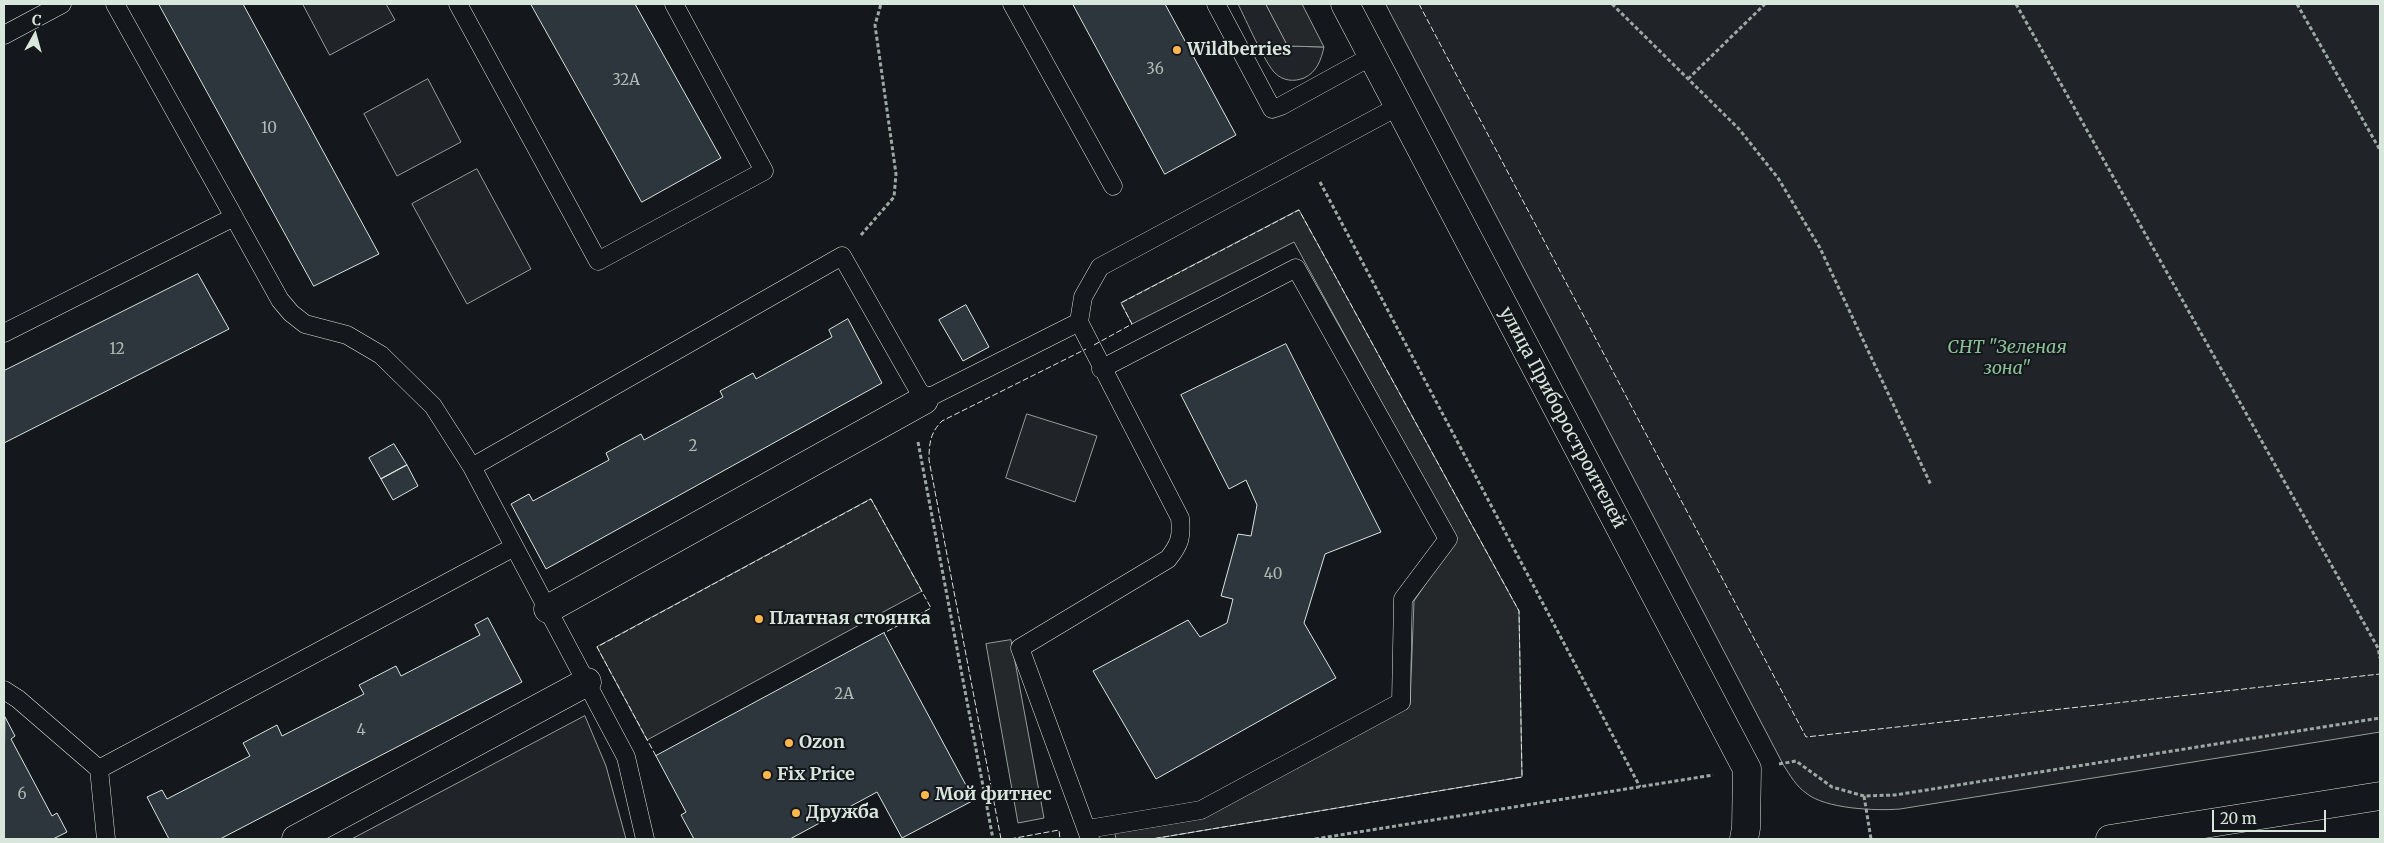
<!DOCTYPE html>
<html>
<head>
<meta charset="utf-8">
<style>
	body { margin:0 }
	#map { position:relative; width:2384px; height:843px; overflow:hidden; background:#14181c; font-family:Merriweather,serif }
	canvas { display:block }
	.frame { position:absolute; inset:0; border:5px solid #d8e6dc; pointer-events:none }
	.north { position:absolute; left:10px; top:10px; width:50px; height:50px; -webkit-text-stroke:4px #14181c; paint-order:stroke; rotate:7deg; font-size:14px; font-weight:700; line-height:20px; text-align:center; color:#d8e6dc }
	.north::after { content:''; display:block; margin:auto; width:18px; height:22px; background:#d8e6dc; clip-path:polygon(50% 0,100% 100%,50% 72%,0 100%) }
	.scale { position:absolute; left:2212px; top:810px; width:114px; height:22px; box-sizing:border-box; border:2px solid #d8e6dc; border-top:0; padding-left:6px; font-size:15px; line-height:18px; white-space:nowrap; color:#d8e6dc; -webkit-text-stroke:4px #14181c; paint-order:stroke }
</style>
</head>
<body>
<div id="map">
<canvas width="2384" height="843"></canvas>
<div class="frame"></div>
<div class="north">С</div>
<div class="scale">20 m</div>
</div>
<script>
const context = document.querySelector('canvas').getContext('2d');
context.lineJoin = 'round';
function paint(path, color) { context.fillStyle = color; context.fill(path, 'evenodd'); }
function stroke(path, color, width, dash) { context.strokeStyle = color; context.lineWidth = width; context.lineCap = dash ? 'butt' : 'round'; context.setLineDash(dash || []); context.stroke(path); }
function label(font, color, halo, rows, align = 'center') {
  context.font = font + ' Merriweather,serif'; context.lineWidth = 4; context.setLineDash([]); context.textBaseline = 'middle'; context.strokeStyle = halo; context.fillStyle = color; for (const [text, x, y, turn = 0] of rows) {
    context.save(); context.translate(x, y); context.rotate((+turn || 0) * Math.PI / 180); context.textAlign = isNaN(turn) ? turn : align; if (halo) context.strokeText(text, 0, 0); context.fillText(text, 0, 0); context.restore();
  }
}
const green = new Path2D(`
	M303 4H386L395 20 330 55Z
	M1238 4H1266L1288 46 1324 47C1321 60 1317 72 1304 78 1294 82 1283 81 1275 73 1266 65 1245 18 1238 4Z
	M1386 4H2380V732L1900 809C1876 811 1825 809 1806 793 1796 786 1790 775 1784 766Z
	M428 79 461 142 397 176 364 114Z
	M477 169 531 269 467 304 412 204Z
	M1027 414 1097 436 1075 502 1006 478Z
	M585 716 606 766 626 839H352Z`);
paint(green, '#202428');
stroke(green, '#939e99', 1);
const parking = new Path2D(`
	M1266 4H1302L1324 47 1288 46Z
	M1299 210 1519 611 1522 777 1152 839H1116L1114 829 1209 813 1410 705 1414 601 1456 539 1294 242 1132 324 1121 303Z
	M871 499 922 591 647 740 597 647Z
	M1011 640 1044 818 1018 823 986 644Z`);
paint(parking, '#24282b');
stroke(parking, '#939e99', 1);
const building = new Path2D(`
	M159 4H243L379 254 314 286Z
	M531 4H635L721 158 642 202Z
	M1073 4H1165L1236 135 1165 174Z
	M198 274 229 329 4 443V371Z
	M966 305 989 347 963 361 939 320Z
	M848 319 882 383 546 569 511 504 529 494 533 501 609 460 606 453 641 434 644 440 723 397 720 391 753 373 756 379 832 337 829 330Z
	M1286 344 1381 532 1325 554 1304 623 1336 678 1156 779 1093 671 1188 620 1200 637 1227 623 1233 599 1221 596 1238 534 1251 536 1257 505 1246 480 1229 489 1181 395Z
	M394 444 407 465 381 479 369 458Z
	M407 465 418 486 393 500 381 479Z
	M488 618 522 682 220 839H169L147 797 162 790 167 799 250 756 243 743 277 725 282 736 364 694 359 685 396 666 401 676 480 635 475 625Z
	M884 633 974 800 902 838 877 792 790 839H694L681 815 686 812 656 756Z
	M5 717 15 736 11 739 52 816 57 813 67 832 53 839H4Z`);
paint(building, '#2c363c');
stroke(building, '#d8e6dc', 1);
const lane = new Path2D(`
	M115 4 234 217
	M458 4 598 261 764 171 674 4
	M1012 4 1113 186
	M1216 4 1272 109 1281 106 1372 56
	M4 35 62 4
	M1079 322 1180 518C1182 537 1180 544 1168 559L1020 648 1090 839
	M4 333 234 217 280 300 291 313 305 324 347 335 381 355 433 406 472 467 626 757 645 839
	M472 467 842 256 924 400 1079 322 1083 297 1100 267 1399 106
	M4 690 18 699 99 769 514 547
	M99 769 106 839
	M1088 829 1201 810 1401 702 1403 599 1448 539 1296 268 1101 369`);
const street = new Path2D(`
	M548 609 924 400
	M296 839 587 682`);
const secondary = new Path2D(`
	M1345 4 1747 769 1746 828 1744 839
	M2110 839 2380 796`);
stroke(lane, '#d8e6dc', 19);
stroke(street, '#d8e6dc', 29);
stroke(secondary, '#d8e6dc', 29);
stroke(new Path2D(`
	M1612 4 1739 129 1778 178 1820 248 1931 485
	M2016 4 2378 648 2380 658
	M2297 4 2380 150
	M1688 79 1765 4
	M1320 182 1640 787
	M861 235 894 197 896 174 875 25 881 4
	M918 442 993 839
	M1779 764 1796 761 1832 787 1864 796 1895 795 2380 718
	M1864 796 1871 839
	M1315 839 1713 775`), '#9da8a2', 3, [4, 2.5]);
stroke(lane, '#14181c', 18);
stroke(street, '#14181c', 28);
stroke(secondary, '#14181c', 28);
stroke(new Path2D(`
	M1419 4 1806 737 2380 674
	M1094 345 1132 324 1121 303 1299 210 1519 611 1522 777 1152 839
	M656 756 597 647 871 499 931 608 884 633
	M1001 839 929 460C929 444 930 433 942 421L1086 349
	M1010 839 1059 830 1060 839`), '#d8e6dc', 1, [6, 2.5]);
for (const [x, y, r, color] of [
	[1177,50,5,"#ffb74d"],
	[759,619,5,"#ffb74d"],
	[789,743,5,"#ffb74d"],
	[767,775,5,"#ffb74d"],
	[925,795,5,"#ffb74d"],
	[796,813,5,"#ffb74d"]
]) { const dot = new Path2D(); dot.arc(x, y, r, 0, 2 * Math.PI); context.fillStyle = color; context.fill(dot); stroke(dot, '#14181c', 2); }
label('15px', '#adbab4', null, [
	["36",1155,70],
	["32А",626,81],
	["10",269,129],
	["12",117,350],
	["2",693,447],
	["40",1273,575],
	["2А",844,695],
	["4",361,731],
	["6",22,795]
]);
label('bold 18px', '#d8e6dc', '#14181c', [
	["Wildberries",1187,50],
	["Платная стоянка",769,619],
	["Ozon",799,743],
	["Fix Price",777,775],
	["Мой фитнес",935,795],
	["Дружба",806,813]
], 'left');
label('italic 18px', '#8ac095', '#14181c', [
	["СНТ \"Зеленая",2007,348],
	["зона\"",2007,369]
]);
label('18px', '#d8e6dc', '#14181c', [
	["улица Приборостроителей",1562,418,62]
]);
</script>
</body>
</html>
